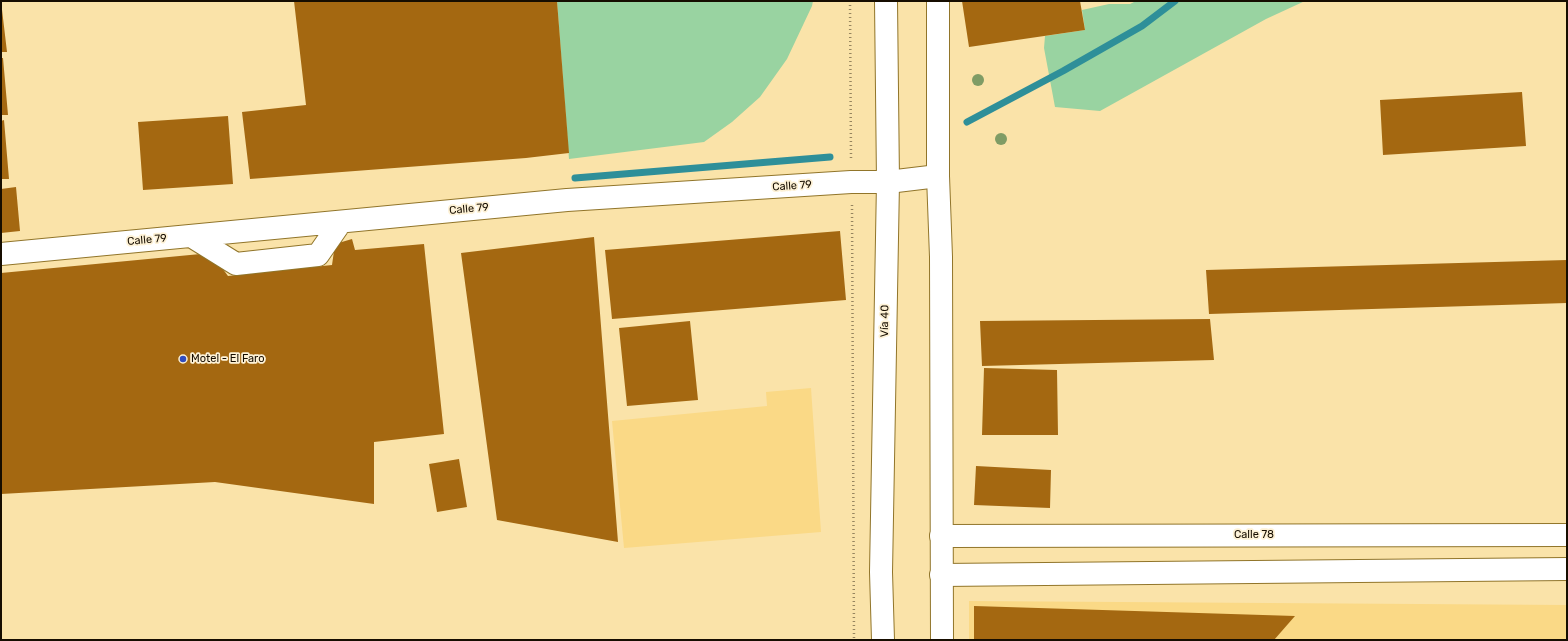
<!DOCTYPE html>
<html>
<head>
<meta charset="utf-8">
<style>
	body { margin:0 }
	#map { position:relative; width:1568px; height:641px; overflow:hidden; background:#fae3a9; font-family:Rubik,sans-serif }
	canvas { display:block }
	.frame { position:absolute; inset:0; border:2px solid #160d00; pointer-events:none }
</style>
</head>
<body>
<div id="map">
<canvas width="1568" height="641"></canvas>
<div class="frame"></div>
</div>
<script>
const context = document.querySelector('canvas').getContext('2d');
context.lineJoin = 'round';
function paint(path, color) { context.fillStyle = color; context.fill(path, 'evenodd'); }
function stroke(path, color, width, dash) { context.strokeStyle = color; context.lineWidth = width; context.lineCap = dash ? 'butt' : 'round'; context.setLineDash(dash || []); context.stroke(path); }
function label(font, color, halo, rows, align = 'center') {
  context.font = font + ' Rubik,sans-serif'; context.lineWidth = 3.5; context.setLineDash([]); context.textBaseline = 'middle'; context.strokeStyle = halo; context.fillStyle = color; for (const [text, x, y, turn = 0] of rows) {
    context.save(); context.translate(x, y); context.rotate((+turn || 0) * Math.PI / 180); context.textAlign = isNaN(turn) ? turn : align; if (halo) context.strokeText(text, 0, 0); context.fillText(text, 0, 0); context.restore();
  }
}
paint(new Path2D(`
	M811 388 821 532 624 548 612 421 767 406 766 392Z
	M969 601 1567 605V640H969Z`), '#fad986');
paint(new Path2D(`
	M557 1H813L812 6 787 59 760 97 732 122 704 142 569 159Z
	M1136 1H1305L1266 19 1100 111 1055 107 1044 48 1045 36 1085 30 1082 10 1109 4H1130Z`), '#99d3a1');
stroke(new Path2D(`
	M967 122 1063 71 1142 26 1175 1
	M575 178 830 157`), '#2e8f99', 7);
paint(new Path2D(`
	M1 1 7 52H1Z
	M294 1H557L569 153 526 158 250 179 242 112 306 105Z
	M962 1H1080L1085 30 969 47Z
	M1 58H3L8 115H1Z
	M1522 92 1526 146 1383 155 1380 100Z
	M228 116 233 184 143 190 138 122Z
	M4 120 9 179H1V121Z
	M16 187 20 231 1 233V189Z
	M840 231 846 300 612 319 605 250Z
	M594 237 618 542 497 520 461 253Z
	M352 239 355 250 424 244 444 434 374 442V504L215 482 1 494V273L211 253 228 276 332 265 335 244Z
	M1567 260V303L1209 314 1206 270Z
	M1210 319 1214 360 982 366 980 321Z
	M690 321 698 400 627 406 619 328Z
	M984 368 1057 370 1058 435H982Z
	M459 459 467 507 437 512 429 464Z
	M976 466 1051 470 1050 508 974 505Z
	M974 606 1295 616 1274 640H974Z`), '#a46811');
const minor = new Path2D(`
	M191 236 236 264 318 255 341 222
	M1 254 567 200 851 182H888L938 176`);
const major = new Path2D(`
	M941 536 1567 535
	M941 575 1567 569`);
const highway = new Path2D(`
	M938 1V176L941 257 942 640
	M883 640 881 572 888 182 886 1`);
stroke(minor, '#91752a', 24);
stroke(major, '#91752a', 24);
stroke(highway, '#91752a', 24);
stroke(new Path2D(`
	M850 1 851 158
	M852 205 854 640`), '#96855f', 2.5, [1, 3]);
stroke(minor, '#fff', 22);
stroke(major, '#fff', 22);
stroke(highway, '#fff', 22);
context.fillStyle = '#7f9c65';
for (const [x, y] of [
	[978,80],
	[1001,139]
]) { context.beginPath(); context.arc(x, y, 6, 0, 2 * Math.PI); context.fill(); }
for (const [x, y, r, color] of [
	[183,359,4,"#324cbd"]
]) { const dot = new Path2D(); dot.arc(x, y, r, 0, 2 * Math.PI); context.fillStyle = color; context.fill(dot); stroke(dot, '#fdf1d5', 1.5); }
label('11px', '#160d00', '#fdf1d5', [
	["Calle 79",792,186,-4],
	["Calle 79",469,209,-5],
	["Calle 79",147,240,-5],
	["Vía 40",885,321,-89],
	["Calle 78",1254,535]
]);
label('11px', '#160d00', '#fdf1d5', [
	["Motel - El Faro",191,359]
], 'left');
</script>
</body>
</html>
